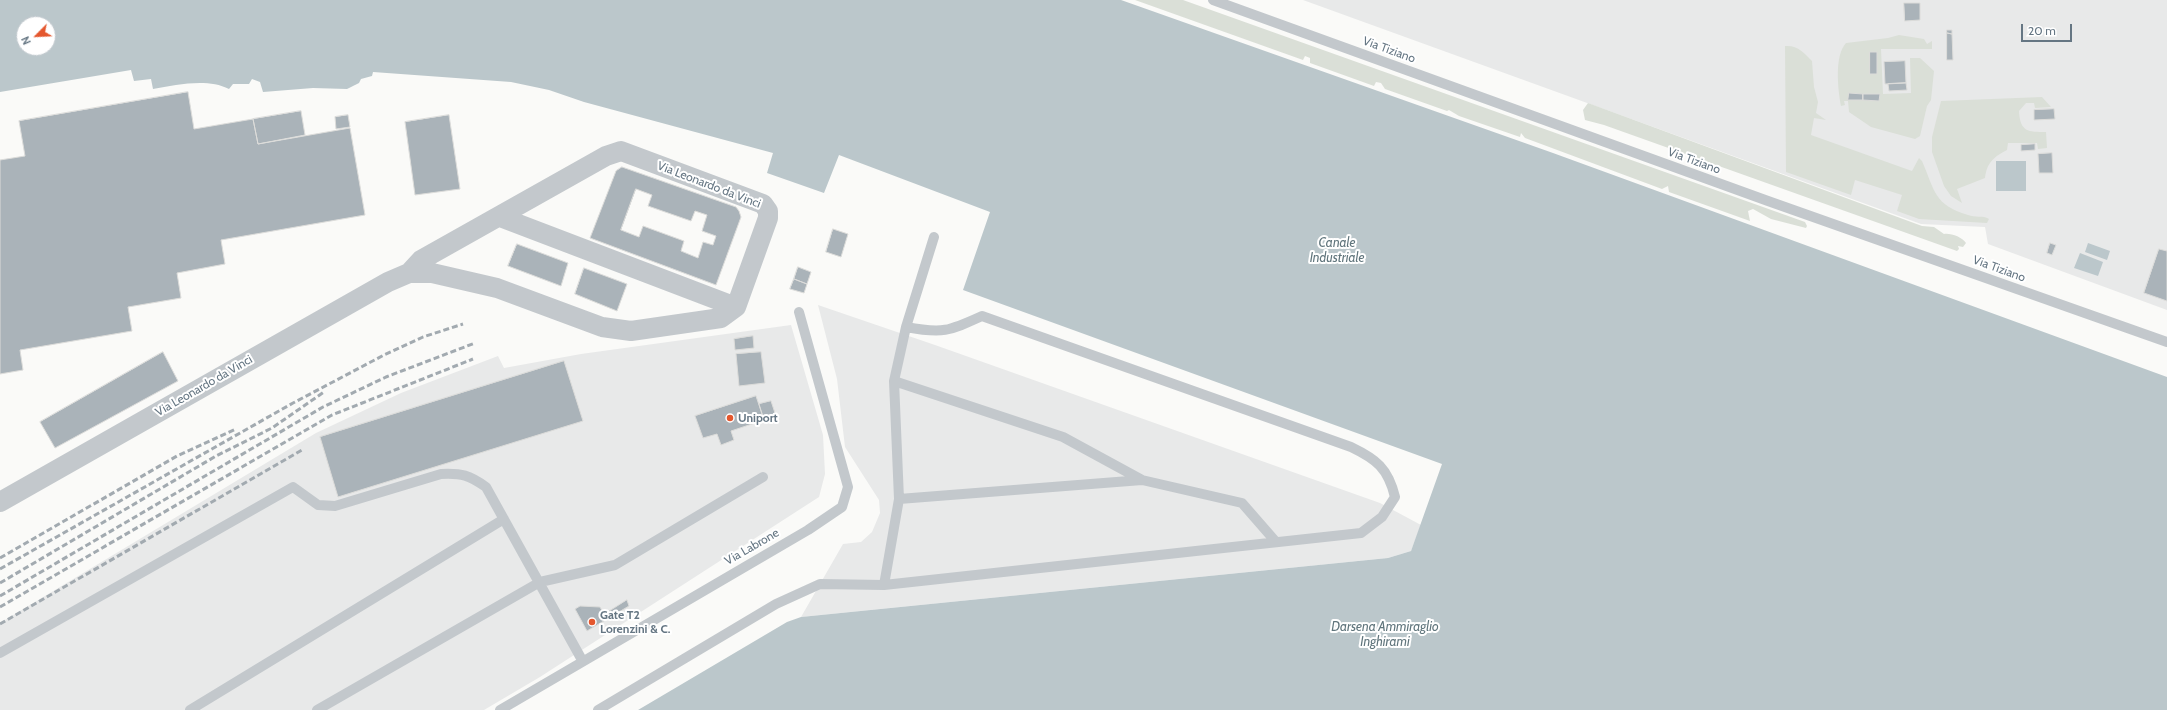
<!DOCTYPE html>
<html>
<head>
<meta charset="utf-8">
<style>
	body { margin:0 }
	#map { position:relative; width:2167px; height:710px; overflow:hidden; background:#fafaf8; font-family:Cabin,sans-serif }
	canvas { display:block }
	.north { position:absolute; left:16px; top:16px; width:40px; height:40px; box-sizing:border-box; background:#fff; border:1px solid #c1c8cd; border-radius:50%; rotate:246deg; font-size:11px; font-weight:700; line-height:16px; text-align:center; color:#657683 }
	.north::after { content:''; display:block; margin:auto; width:14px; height:18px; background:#e4572e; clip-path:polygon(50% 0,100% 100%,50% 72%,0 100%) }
	.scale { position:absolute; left:2021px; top:24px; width:51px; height:18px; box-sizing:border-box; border:2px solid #657683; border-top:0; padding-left:5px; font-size:12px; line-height:14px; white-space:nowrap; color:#657683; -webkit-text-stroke:3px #fff; paint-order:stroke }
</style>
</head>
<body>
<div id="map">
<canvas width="2167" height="710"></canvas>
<div class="north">N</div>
<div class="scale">20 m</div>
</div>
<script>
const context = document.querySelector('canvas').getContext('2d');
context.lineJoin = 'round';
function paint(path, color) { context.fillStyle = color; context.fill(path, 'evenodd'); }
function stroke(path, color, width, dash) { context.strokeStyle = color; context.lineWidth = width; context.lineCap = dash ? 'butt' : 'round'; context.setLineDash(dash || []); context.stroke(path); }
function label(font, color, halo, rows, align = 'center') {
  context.font = font + ' Cabin,sans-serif'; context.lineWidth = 4; context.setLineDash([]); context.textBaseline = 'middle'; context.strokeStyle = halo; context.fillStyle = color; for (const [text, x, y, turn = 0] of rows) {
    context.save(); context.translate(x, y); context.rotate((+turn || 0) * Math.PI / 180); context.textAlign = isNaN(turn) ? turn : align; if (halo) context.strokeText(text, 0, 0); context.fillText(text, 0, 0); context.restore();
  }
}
paint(new Path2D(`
	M1303 0H2167V310L1988 244 1985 227 1921 224Z
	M818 305 935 345 1380 503 1421 525 1411 551 1388 558 801 617 843 544 861 542 872 532 880 513 879 500 845 447 837 379Z
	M791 325 823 435 825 474 819 497 540 677 484 710H0V623L316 433 401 393 498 356 504 368 581 354Z`), '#e8e9e9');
paint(new Path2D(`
	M1135 0H1183L1805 222 1807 226 1806 228 1771 219 1753 209 1748 211 1750 221 1669 192 1668 186 1662 189 1525 138 1521 133 1520 137 1459 116 1449 110 1447 111 1385 89 1381 83 1376 82 1374 86 1310 63V58L1305 56 1303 60Z
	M1899 35 1924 39 1927 44 1932 41V49H1881L1883 94 1911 93 1910 58H1920L1934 71 1931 100 1927 106 1920 136 1915 139 1871 127 1849 112 1848 101H1844L1845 105 1841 106C1838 90 1834 56 1846 43L1888 38Z
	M1785 46C1798 45 1804 53 1812 61L1814 87 1818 102 1816 113 1826 120 1814 118 1811 135 1912 171 1919 158 1922 161C1935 191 1934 205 1968 215 1975 218 1983 215 1989 219L1987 223 1919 219 1897 211 1902 195 1855 180 1851 195 1786 172Z
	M2042 97 2051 107 2035 108 2034 103H2026L2019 111C2020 132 2028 132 2046 132L2047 148 2038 149 2037 143H2008L2007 150C1994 157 1987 162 1985 178L1957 189 1962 203 1951 196 1944 186 1932 152V137L1941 101Z
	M1588 103 1922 226 1934 227 1944 234C1951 233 1962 237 1966 243L1963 247 1958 246 1959 249 1957 251 1604 125 1585 120 1583 110Z`), '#dadfd7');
paint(new Path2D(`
	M0 0H1121L1553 153 2167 377V710H638L787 622 801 617 1388 558 1411 551 1442 464 963 290 990 212 839 155 824 193 767 173 773 153 584 102 549 90 511 82 373 72 372 76 361 79 359 83 347 89 313 88 263 92 260 82 252 79 249 84H233L229 89C207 78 177 85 153 89L151 79 134 81 131 70 0 92ZM24 24H48V48H24Z
	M1996 161H2026V191H1996Z
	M2088 243 2110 251 2107 260 2085 252Z
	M2080 253 2103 262 2098 276 2074 268Z`), '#bbc7cb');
const building = new Path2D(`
	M1904 3H1920V20L1905 21Z
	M1947 30H1952V34L1947 33Z
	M1947 33 1952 34 1953 60H1947Z
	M1870 52H1877V74H1870Z
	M1905 61 1906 83 1885 84 1884 62Z
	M1906 83 1907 90 1889 91 1888 84Z
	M188 92 194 129 253 119 258 144 350 128 365 215 221 240 225 264 177 273 181 298 128 307 132 331 20 350 23 370 0 374V160L25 156 19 121Z
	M1849 93 1863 94V100H1848Z
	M1863 94H1880L1879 101 1863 100Z
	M2054 109 2055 119 2034 120V110Z
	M301 111 305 135 258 144 253 119Z
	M348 115 350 127 336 129 335 117Z
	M449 115 460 189 415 195 405 122Z
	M2035 144V150L2021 151V145Z
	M2052 153 2053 173H2039L2038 154Z
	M622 167 736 207 739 211 741 217 716 285 590 238 616 171ZM636 189 652 195 648 206 691 221 695 211 707 215 702 231 716 236 713 245 703 242 698 258 681 251 684 241 643 226 639 237 621 230Z
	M833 229 848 234 841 257 826 252Z
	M2050 243 2056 245 2052 255 2047 253Z
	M517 244 568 263 561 286 508 266Z
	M2159 249 2167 251V301L2144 293Z
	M798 267 811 272 807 284 794 279Z
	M584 268 627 284 617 311 575 294Z
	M794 279 807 284 804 293 790 289Z
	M753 336 754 348 735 350 734 339Z
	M163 352 178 381 55 448 40 422Z
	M761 352 765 383 739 386 736 354Z
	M564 361 583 421 338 497 320 437Z
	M756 396 764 420 731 431 734 440 721 445 717 434 703 438 695 416Z
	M771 401 776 416 764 420 759 404Z
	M627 600 629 606 587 631 575 609 580 606 600 607 604 614Z`);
paint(building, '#aab3b9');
stroke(building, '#dcdcda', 1);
stroke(new Path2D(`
	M1213 0 1768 201 2167 342
	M894 381 1063 437 1142 480
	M899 499 1142 480 1242 503 1276 542
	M884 585 899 499 894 381 906 327 934 237
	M0 653 293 487 318 505 335 506 441 474C462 473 469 475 486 487L582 660
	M190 710 504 519
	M317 710 540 582 615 565 763 477
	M500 710 808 530 842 507 848 487 799 312
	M598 710 776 604 820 584 884 585 1361 533 1382 517 1395 497C1388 468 1376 459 1351 447L982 316C949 331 943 334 906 327`), '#c3c8cc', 10);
stroke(new Path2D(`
	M500 217 736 307
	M0 502 388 282 409 273H432L497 288 602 327 631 331 721 318 736 307 768 218V211L763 204 621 151 606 156 421 260 409 273`), '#c3c8cc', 20);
stroke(new Path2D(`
	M0 558 177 456 236 429
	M0 569 293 403 384 355 423 337 463 324
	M0 583 216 456 272 428 324 392
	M0 596 323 407 386 377 475 343
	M0 607 332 415 473 359
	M0 624 302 450`), '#a2aab0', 3, [6, 3]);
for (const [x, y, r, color] of [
	[730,418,4,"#e4572e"],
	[592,622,4,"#e4572e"]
]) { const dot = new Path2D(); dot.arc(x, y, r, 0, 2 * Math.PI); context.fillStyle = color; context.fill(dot); stroke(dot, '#fff', 1.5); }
label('12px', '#657683', '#fff', [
	["Via Tiziano",1389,50,20],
	["Via Tiziano",1694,161,20],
	["Via Leonardo da Vinci",709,185,21],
	["Via Tiziano",1999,269,20],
	["Via Leonardo da Vinci",204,386,-30],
	["Via Labrone",752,547,-30]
]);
label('bold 12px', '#657683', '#fff', [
	["Uniport",738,418],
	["Gate T2",600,615],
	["Lorenzini & C.",600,629]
], 'left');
label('italic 13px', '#60757c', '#fff', [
	["Canale",1337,243],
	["Industriale",1337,258],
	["Darsena Ammiraglio",1385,627],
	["Inghirami",1385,642]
]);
</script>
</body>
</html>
